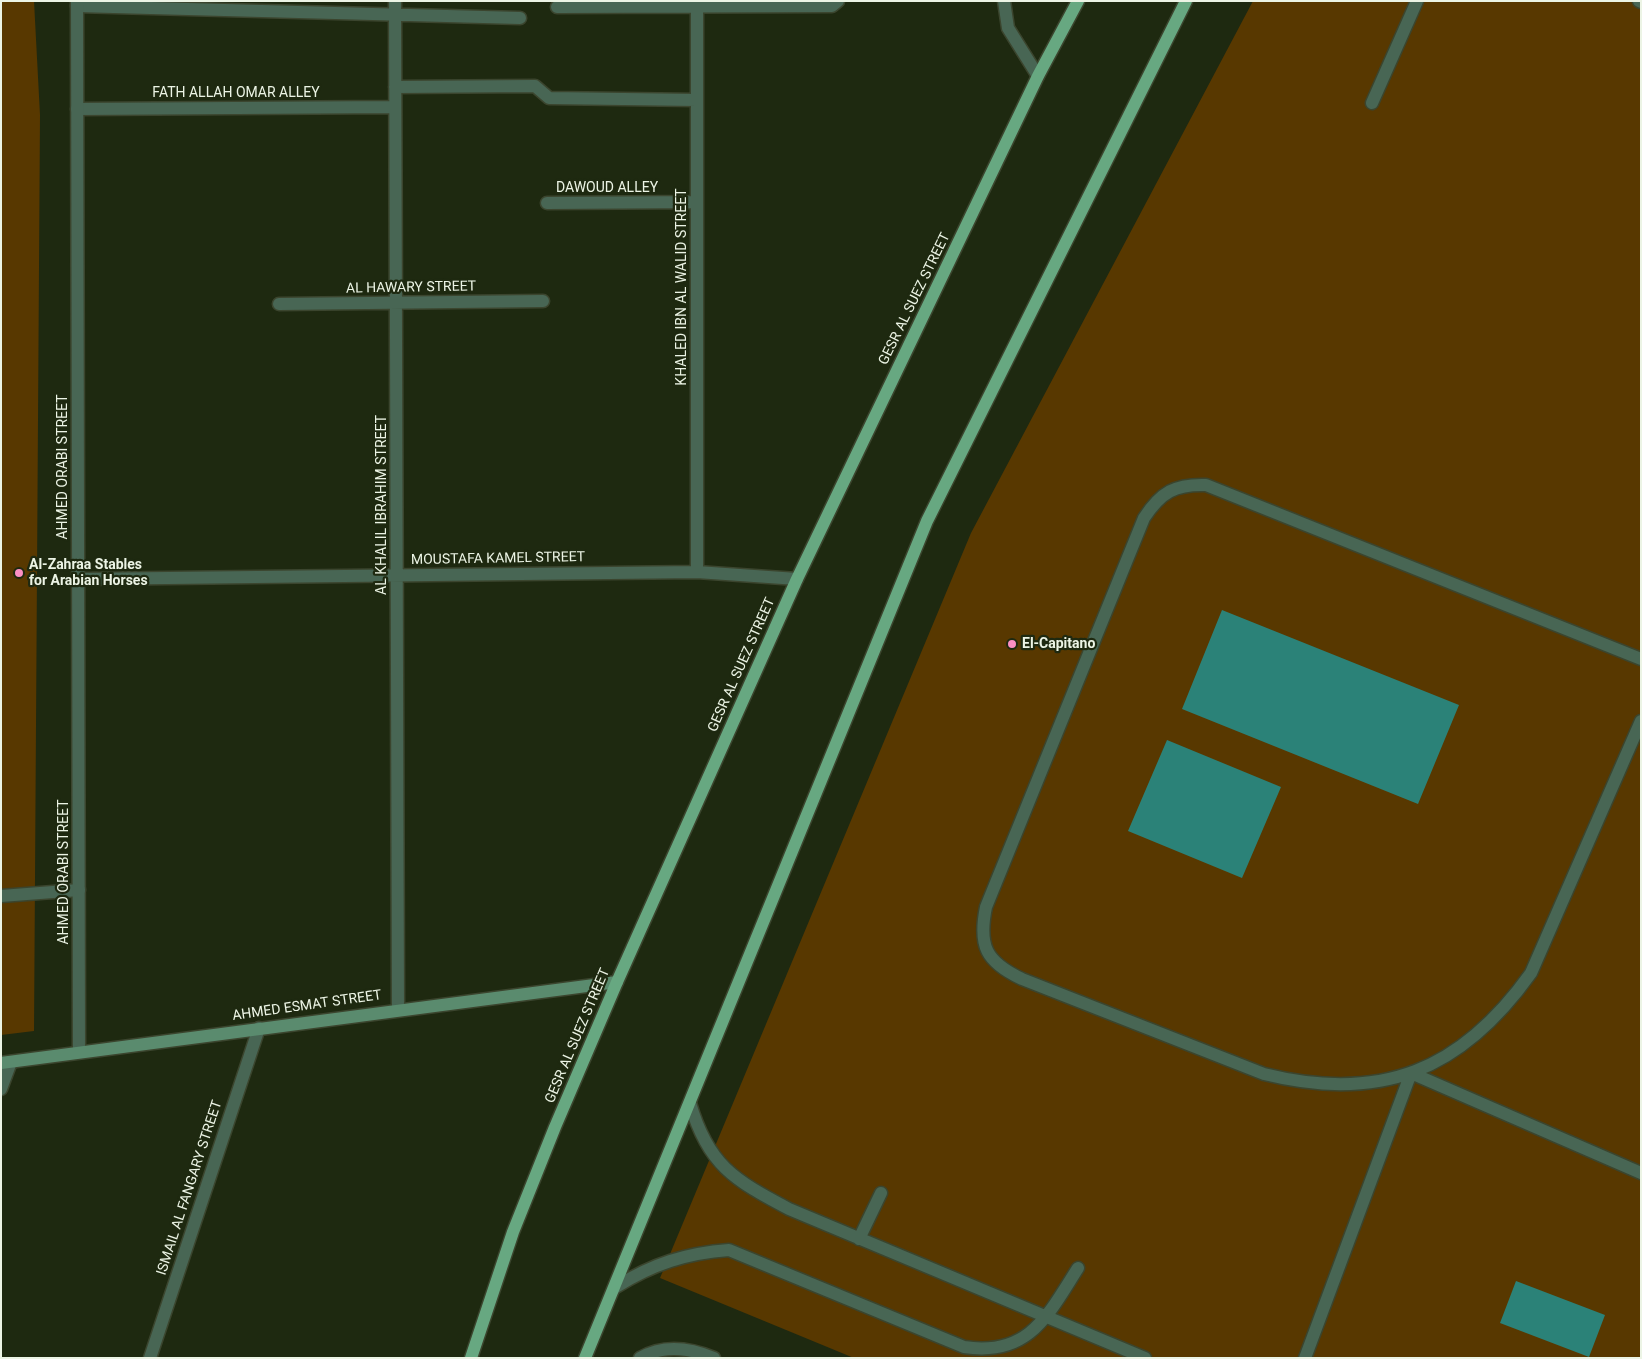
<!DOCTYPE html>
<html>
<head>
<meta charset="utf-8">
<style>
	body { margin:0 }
	#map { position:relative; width:1642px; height:1359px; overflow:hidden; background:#1e2910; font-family:Roboto,sans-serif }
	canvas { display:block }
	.frame { position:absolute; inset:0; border:2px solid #ecf4e5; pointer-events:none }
</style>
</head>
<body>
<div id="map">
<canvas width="1642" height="1359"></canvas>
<div class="frame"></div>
</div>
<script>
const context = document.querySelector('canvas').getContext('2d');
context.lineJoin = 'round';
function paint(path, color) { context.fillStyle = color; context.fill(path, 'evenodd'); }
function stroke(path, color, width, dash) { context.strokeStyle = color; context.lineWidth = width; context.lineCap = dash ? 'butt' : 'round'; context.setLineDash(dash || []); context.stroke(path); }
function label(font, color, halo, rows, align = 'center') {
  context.font = font + ' Roboto,sans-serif'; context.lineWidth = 4.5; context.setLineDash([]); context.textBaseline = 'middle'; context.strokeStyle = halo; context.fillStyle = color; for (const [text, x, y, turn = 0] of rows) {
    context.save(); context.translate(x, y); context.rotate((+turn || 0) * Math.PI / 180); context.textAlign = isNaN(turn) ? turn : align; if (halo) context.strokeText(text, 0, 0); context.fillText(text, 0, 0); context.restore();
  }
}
paint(new Path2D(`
	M1 1H34L40 115 34 1031 1 1035Z
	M1253 1H1641V1358H854L660 1278 971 533Z`), '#583800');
paint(new Path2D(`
	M1222 610 1459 705 1418 804 1182 709Z
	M1167 740 1281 787 1242 878 1128 831Z
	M1516 1281 1605 1315 1589 1357 1500 1323Z`), '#2b8278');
const service = new Path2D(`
	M1639 1 1641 2
	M1372 103 1417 1
	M1641 659 1206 485C1175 484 1161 492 1144 518L986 907C978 946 986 962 1022 979L1264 1074C1381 1103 1461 1071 1531 973L1641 721
	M1 896 79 890
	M690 1103C708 1165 734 1180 789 1209L1145 1358
	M859 1239 881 1193
	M616 1287C652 1264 687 1253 729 1250L964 1347C1029 1357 1048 1315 1078 1268
	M640 1358C664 1344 690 1348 714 1358
	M1305 1358 1411 1073 1641 1173`);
const minor = new Path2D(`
	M395 1 398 1009
	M1004 1 1008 28 1038 76
	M77 6 520 18
	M557 7 832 6 838 1
	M395 87 535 86 549 98 697 100
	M77 109 395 107
	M547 203 697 202
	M279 304 543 301
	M697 572V1
	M79 579 697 572 797 579
	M1 1089 11 1062
	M150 1358 259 1028`);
const tertiary = new Path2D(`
	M77 1 79 1052`);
const secondary = new Path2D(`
	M1 1063 617 982`);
const primary = new Path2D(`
	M471 1358 513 1232 555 1127 617 982 797 579 1038 76 1078 1
	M585 1358 927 521 1186 1`);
stroke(service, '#3b452e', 15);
stroke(minor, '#3b452e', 15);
stroke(tertiary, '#3b452e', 15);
stroke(secondary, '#3b452e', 15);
stroke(primary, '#3b452e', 15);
stroke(service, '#486654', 12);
stroke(minor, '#486654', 12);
stroke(tertiary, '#486654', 12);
stroke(secondary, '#5a8b6e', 12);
stroke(primary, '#67a881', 12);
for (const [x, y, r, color] of [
	[19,573,5,"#fc8fc3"],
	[1012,644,5,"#fc8fc3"]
]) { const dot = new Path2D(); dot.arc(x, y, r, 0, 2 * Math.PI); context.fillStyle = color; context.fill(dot); stroke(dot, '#1e2910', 2); }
label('14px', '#ecf4e5', '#1e2910', [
	["FATH ALLAH OMAR ALLEY",236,93],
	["DAWOUD ALLEY",607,188],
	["KHALED IBN AL WALID STREET",682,287,-90],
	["AL HAWARY STREET",411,288,-1],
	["GESR AL SUEZ STREET",915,299,-64],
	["AHMED ORABI STREET",63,467,-90],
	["AL KHALIL IBRAHIM STREET",382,505,-90],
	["MOUSTAFA KAMEL STREET",498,559,-1],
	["GESR AL SUEZ STREET",742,665,-66],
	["AHMED ORABI STREET",64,872,-90],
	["AHMED ESMAT STREET",307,1006,-8],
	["GESR AL SUEZ STREET",578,1036,-67],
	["ISMAIL AL FANGARY STREET",190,1188,-72]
]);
label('bold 14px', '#ecf4e5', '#1e2910', [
	["Al-Zahraa Stables",29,565],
	["for Arabian Horses",29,581],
	["El-Capitano",1022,644]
], 'left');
</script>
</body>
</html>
